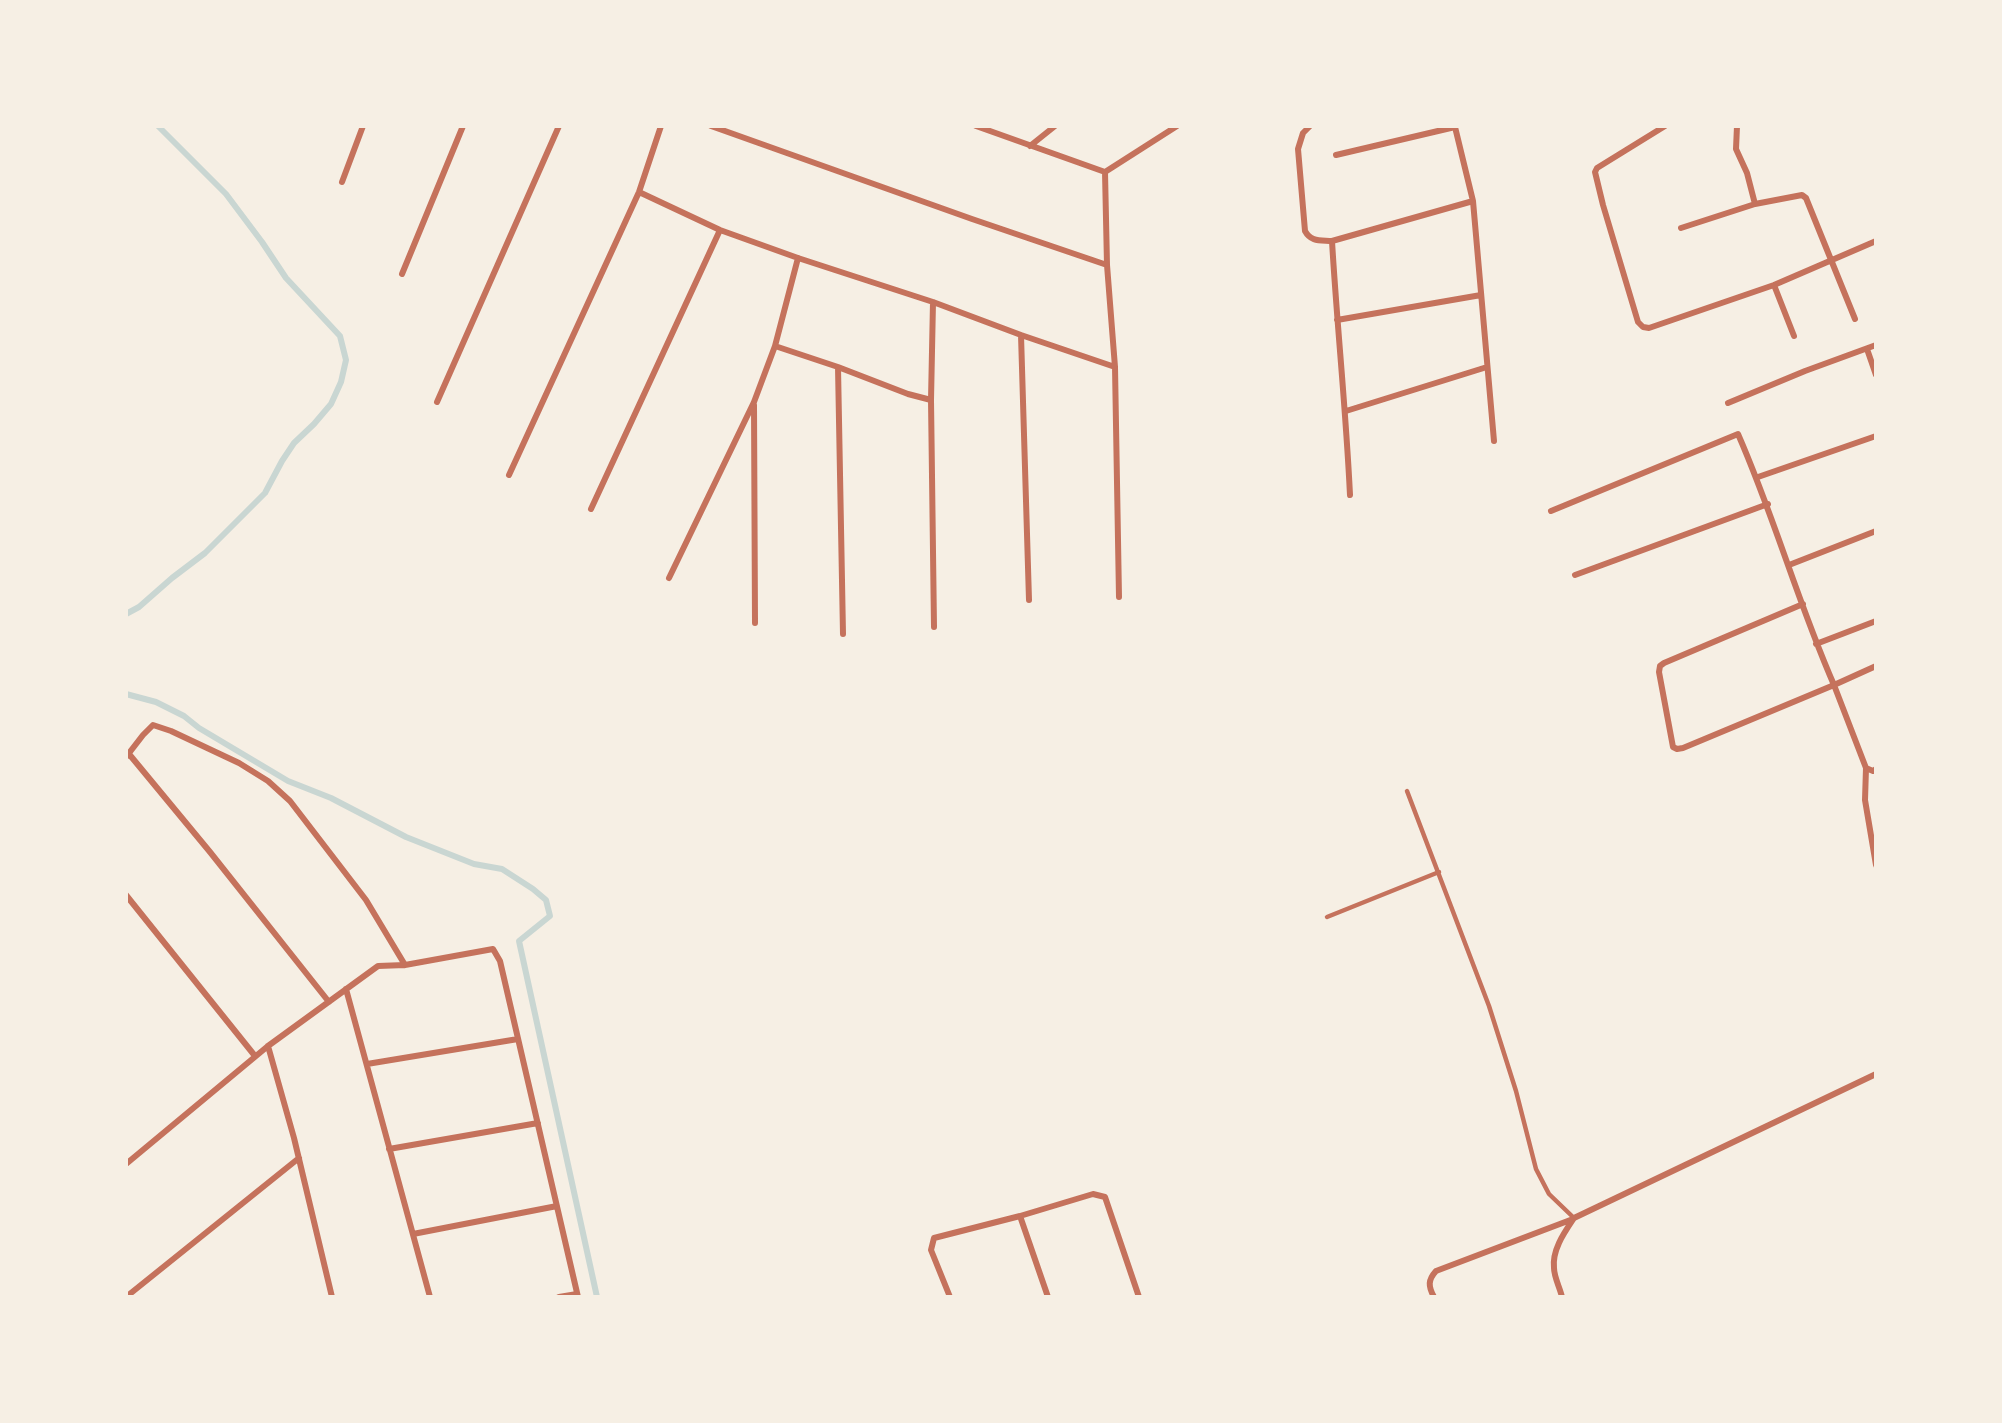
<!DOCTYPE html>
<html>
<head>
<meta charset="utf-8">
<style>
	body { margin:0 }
	#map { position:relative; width:2002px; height:1423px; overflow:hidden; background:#f6efe4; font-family:Jost,sans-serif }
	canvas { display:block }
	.frame { position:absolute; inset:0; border:128px solid #f6efe4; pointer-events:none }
</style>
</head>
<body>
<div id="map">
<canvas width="2002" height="1423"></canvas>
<div class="frame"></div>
</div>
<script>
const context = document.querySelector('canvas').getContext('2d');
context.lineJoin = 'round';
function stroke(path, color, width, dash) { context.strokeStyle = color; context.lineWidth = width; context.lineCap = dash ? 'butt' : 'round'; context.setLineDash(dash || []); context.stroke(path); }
stroke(new Path2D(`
	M126 614 139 607 172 578 205 553 265 493 282 461 294 443 314 424 331 404 341 382 346 360 340 336 286 278 262 242 226 194 158 126
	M126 694 156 702 184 716 199 728 288 781 331 798 406 837 474 864 502 869 533 889 546 900 550 916 519 941 597 1297`), '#c9d6d2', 6);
stroke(new Path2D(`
	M1407 791 1489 1006 1516 1091 1536 1169 1549 1194 1574 1218
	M1327 917 1439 872`), '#c5725c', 4.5);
stroke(new Path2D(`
	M711 126 972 219 1107 265
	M976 126 1105 172 1107 265 1115 367 1119 597
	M1310 126 1303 133 1298 149 1305 231C1311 242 1320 240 1332 241L1473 201 1494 441
	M1665 126 1597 168 1595 172 1603 205 1638 322 1643 327 1649 328 1774 285 1876 241
	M1737 126 1736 149 1747 173 1755 204
	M1030 146 1055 126
	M1336 155 1455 127 1473 201
	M1105 172 1177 126
	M342 182 363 126
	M639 192 720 230 798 258 933 302 1021 335 1029 600
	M1681 228 1755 204 1802 195 1806 198 1855 319
	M1332 241C1337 326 1346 410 1350 495
	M402 274 463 126
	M1774 285 1794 336
	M1337 320 1481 295
	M1021 335 1115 367
	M775 346 838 367 843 634
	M1867 349 1876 375
	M838 367 908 394 931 400 934 627
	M931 400 933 302
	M437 402 559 126
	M1728 403 1805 371 1876 345
	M754 405 755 623
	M1346 411 1487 367
	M509 475 639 192 661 126
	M1758 477 1876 436
	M591 509 720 230
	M1551 511 1738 434C1774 516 1798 603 1834 685L1876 666
	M1789 565 1876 531
	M1575 575 1768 504
	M669 578 754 402 775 346 798 258
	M1803 604 1664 663 1660 666 1659 672 1673 747 1677 749 1683 748 1834 685 1866 768 1873 771 1876 769
	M1816 644 1876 621
	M129 754 210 852 329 1002
	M126 757 143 735 153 725 171 731 239 763 268 781 290 801 366 900 405 965
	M1866 768 1865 800 1876 865
	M126 895 255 1056
	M346 989 430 1297
	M268 1046 294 1138 332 1297
	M367 1064 518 1039
	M389 1149 538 1123
	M126 1164 268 1046 378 966 405 965 493 949 500 961 578 1297
	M1020 1216 1048 1297
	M413 1234 557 1206
	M126 1297 299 1158
	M559 1297 577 1294
	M950 1297 931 1250 934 1238 1020 1216 1093 1194 1105 1197 1139 1297
	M1434 1297C1428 1286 1428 1280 1436 1271L1573 1219
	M1562 1297C1560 1288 1554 1277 1554 1268 1552 1250 1564 1233 1574 1218L1876 1074`), '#c5725c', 6);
</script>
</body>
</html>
